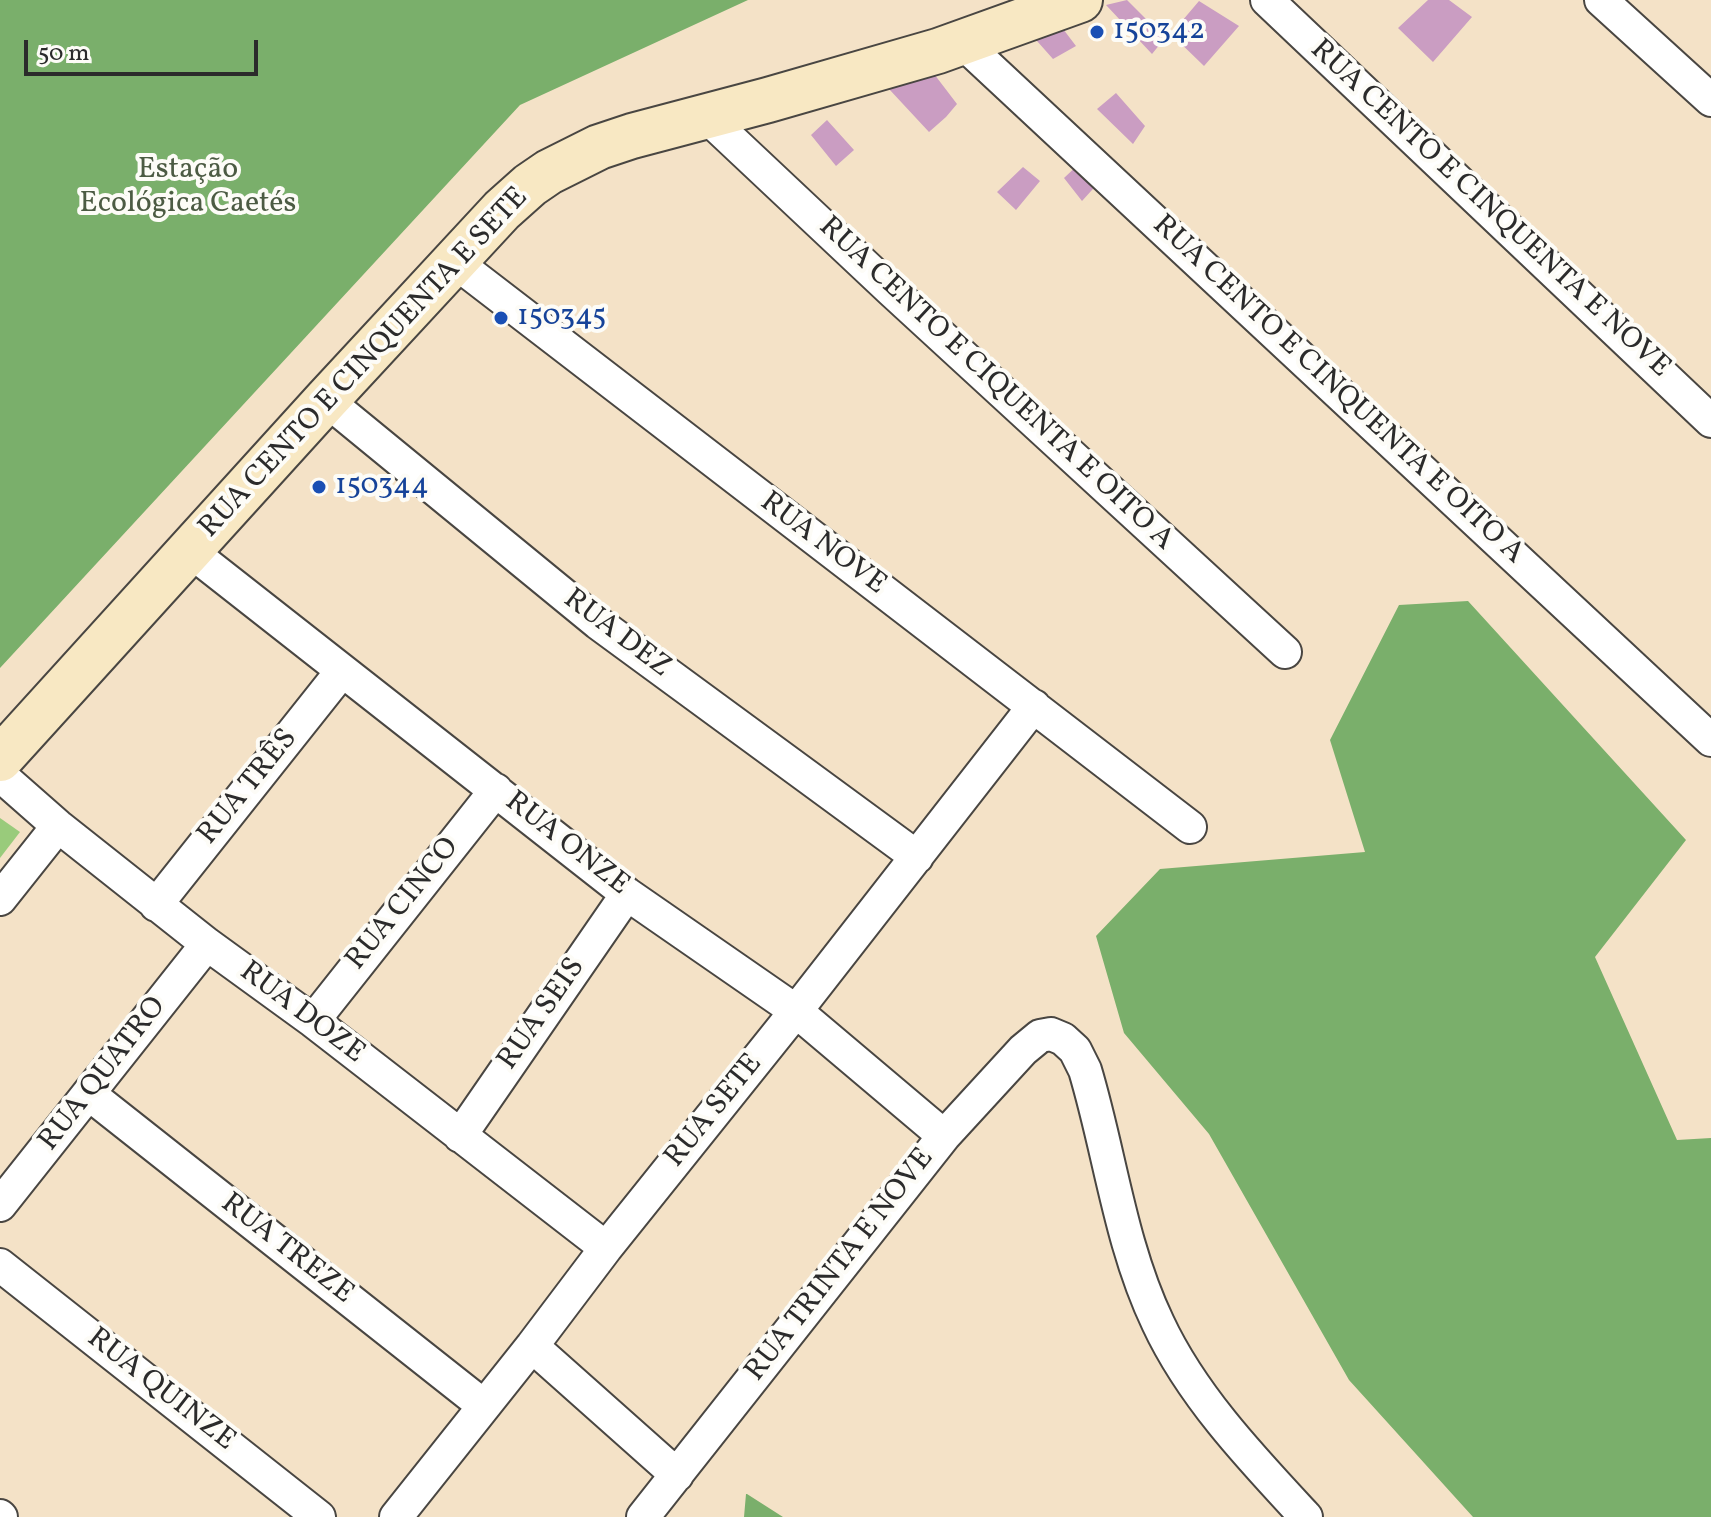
<!DOCTYPE html>
<html>
<head>
<meta charset="utf-8">
<style>
	body { margin:0 }
	#map { position:relative; width:1711px; height:1517px; overflow:hidden; background:#f4e2c7; font-family:Vollkorn,serif }
	canvas { display:block }
	.scale { position:absolute; left:24px; top:40px; width:234px; height:36px; box-sizing:border-box; border:4px solid #2b2b2b; border-top:0; padding-left:10px; font-size:24px; line-height:28px; white-space:nowrap; color:#2b2b2b; -webkit-text-stroke:6px #fdfcf7; paint-order:stroke }
</style>
</head>
<body>
<div id="map">
<canvas width="1711" height="1517"></canvas>
<div class="scale">50 m</div>
</div>
<script>
const context = document.querySelector('canvas').getContext('2d');
context.lineJoin = 'round';
function paint(path, color) { context.fillStyle = color; context.fill(path, 'evenodd'); }
function stroke(path, color, width, dash) { context.strokeStyle = color; context.lineWidth = width; context.lineCap = dash ? 'butt' : 'round'; context.setLineDash(dash || []); context.stroke(path); }
function label(font, color, halo, rows, align = 'center') {
  context.font = font + ' Vollkorn,serif'; context.lineWidth = 8; context.setLineDash([]); context.textBaseline = 'middle'; context.strokeStyle = halo; context.fillStyle = color; for (const [text, x, y, turn = 0] of rows) {
    context.save(); context.translate(x, y); context.rotate((+turn || 0) * Math.PI / 180); context.textAlign = isNaN(turn) ? turn : align; if (halo) context.strokeText(text, 0, 0); context.fillText(text, 0, 0); context.restore();
  }
}
paint(new Path2D(`
	M0 818 20 832 0 858Z`), '#99cb7b');
paint(new Path2D(`
	M0 0H748L520 105 0 668Z
	M1468 601 1686 840 1595 957 1677 1140 1711 1138V1517H1473L1349 1380 1209 1134 1124 1033 1096 936 1160 869 1365 852 1330 740 1399 605Z
	M746 1494H747L783 1517H744Z`), '#7aaf6b');
paint(new Path2D(`
	M1127 0 1165 38 1152 54 1106 5Z
	M1428 0H1449L1472 17 1433 62 1398 28Z
	M1199 1 1239 26 1204 66 1171 34Z
	M1057 21 1076 46 1053 59 1029 32Z
	M928 66 957 104 946 117 929 132 889 89Z
	M1116 93 1145 126 1133 144 1097 109Z
	M827 120 854 150 836 166 811 135Z
	M1081 162 1102 179 1082 201 1064 178Z
	M1023 167 1040 181 1016 210 997 192Z`), '#ca9dc2');
const street = new Path2D(`
	M1267 0 1711 421
	M1601 0 1711 100
	M962 42 1711 740
	M707 117 891 290 1285 652
	M455 262 1190 827
	M326 400 598 623 917 857
	M190 551 627 894 796 1011 944 1136
	M0 775 58 826 207 944 313 1021 606 1248
	M0 899 58 826
	M156 905 342 671
	M313 1021 496 790
	M89 1094 484 1406
	M460 1136 627 894
	M0 1205 207 944
	M0 1265 319 1517
	M532 1346 677 1475
	M0 1516 1 1517
	M396 1517 532 1346 606 1248 796 1011 1034 706
	M643 1517 944 1136 1023 1050 1040 1036 1051 1034 1063 1039 1075 1050 1085 1070C1110 1153 1120 1244 1158 1323 1192 1396 1252 1459 1306 1517`);
const secondary = new Path2D(`
	M0 759 326 400 502 210 530 185 549 172 599 147 632 136 768 100 938 51 1080 0`);
stroke(street, '#494642', 36);
stroke(secondary, '#494642', 48);
stroke(street, '#fff', 32);
stroke(secondary, '#f8e8c3', 44);
for (const [x, y, r, color] of [
	[1097,32,8,"#1a4fb4"],
	[501,318,8,"#1a4fb4"],
	[319,487,8,"#1a4fb4"]
]) { const dot = new Path2D(); dot.arc(x, y, r, 0, 2 * Math.PI); context.fillStyle = color; context.fill(dot); stroke(dot, '#fdfcf7', 3); }
label('30px', '#164399', '#fdfcf7', [
	["150342",1113,32],
	["150345",517,318],
	["150344",335,487]
], 'left');
label('30px', '#4c5b43', '#fdfcf7', [
	["Estação",188,171],
	["Ecológica Caetés",188,205]
]);
label('30px', '#2b2b2b', '#fdfcf7', [
	["RUA CENTO E CINQUENTA E NOVE",1489,210,43],
	["RUA CENTO E CINQUENTA E SETE",365,364,-47],
	["RUA CENTO E CIQUENTA E OITO A",995,385,43],
	["RUA CENTO E CINQUENTA E OITO A",1337,391,43],
	["RUA NOVE",822,545,37],
	["RUA DEZ",616,635,37],
	["RUA TRÊS",249,788,-51],
	["RUA ONZE",566,845,38],
	["RUA CINCO",404,905,-51],
	["RUA DOZE",301,1014,37],
	["RUA SEIS",543,1015,-55],
	["RUA QUATRO",104,1075,-52],
	["RUA SETE",715,1112,-51],
	["RUA TREZE",286,1250,38],
	["RUA TRINTA E NOVE",841,1266,-52],
	["RUA QUINZE",160,1391,38]
]);
</script>
</body>
</html>
